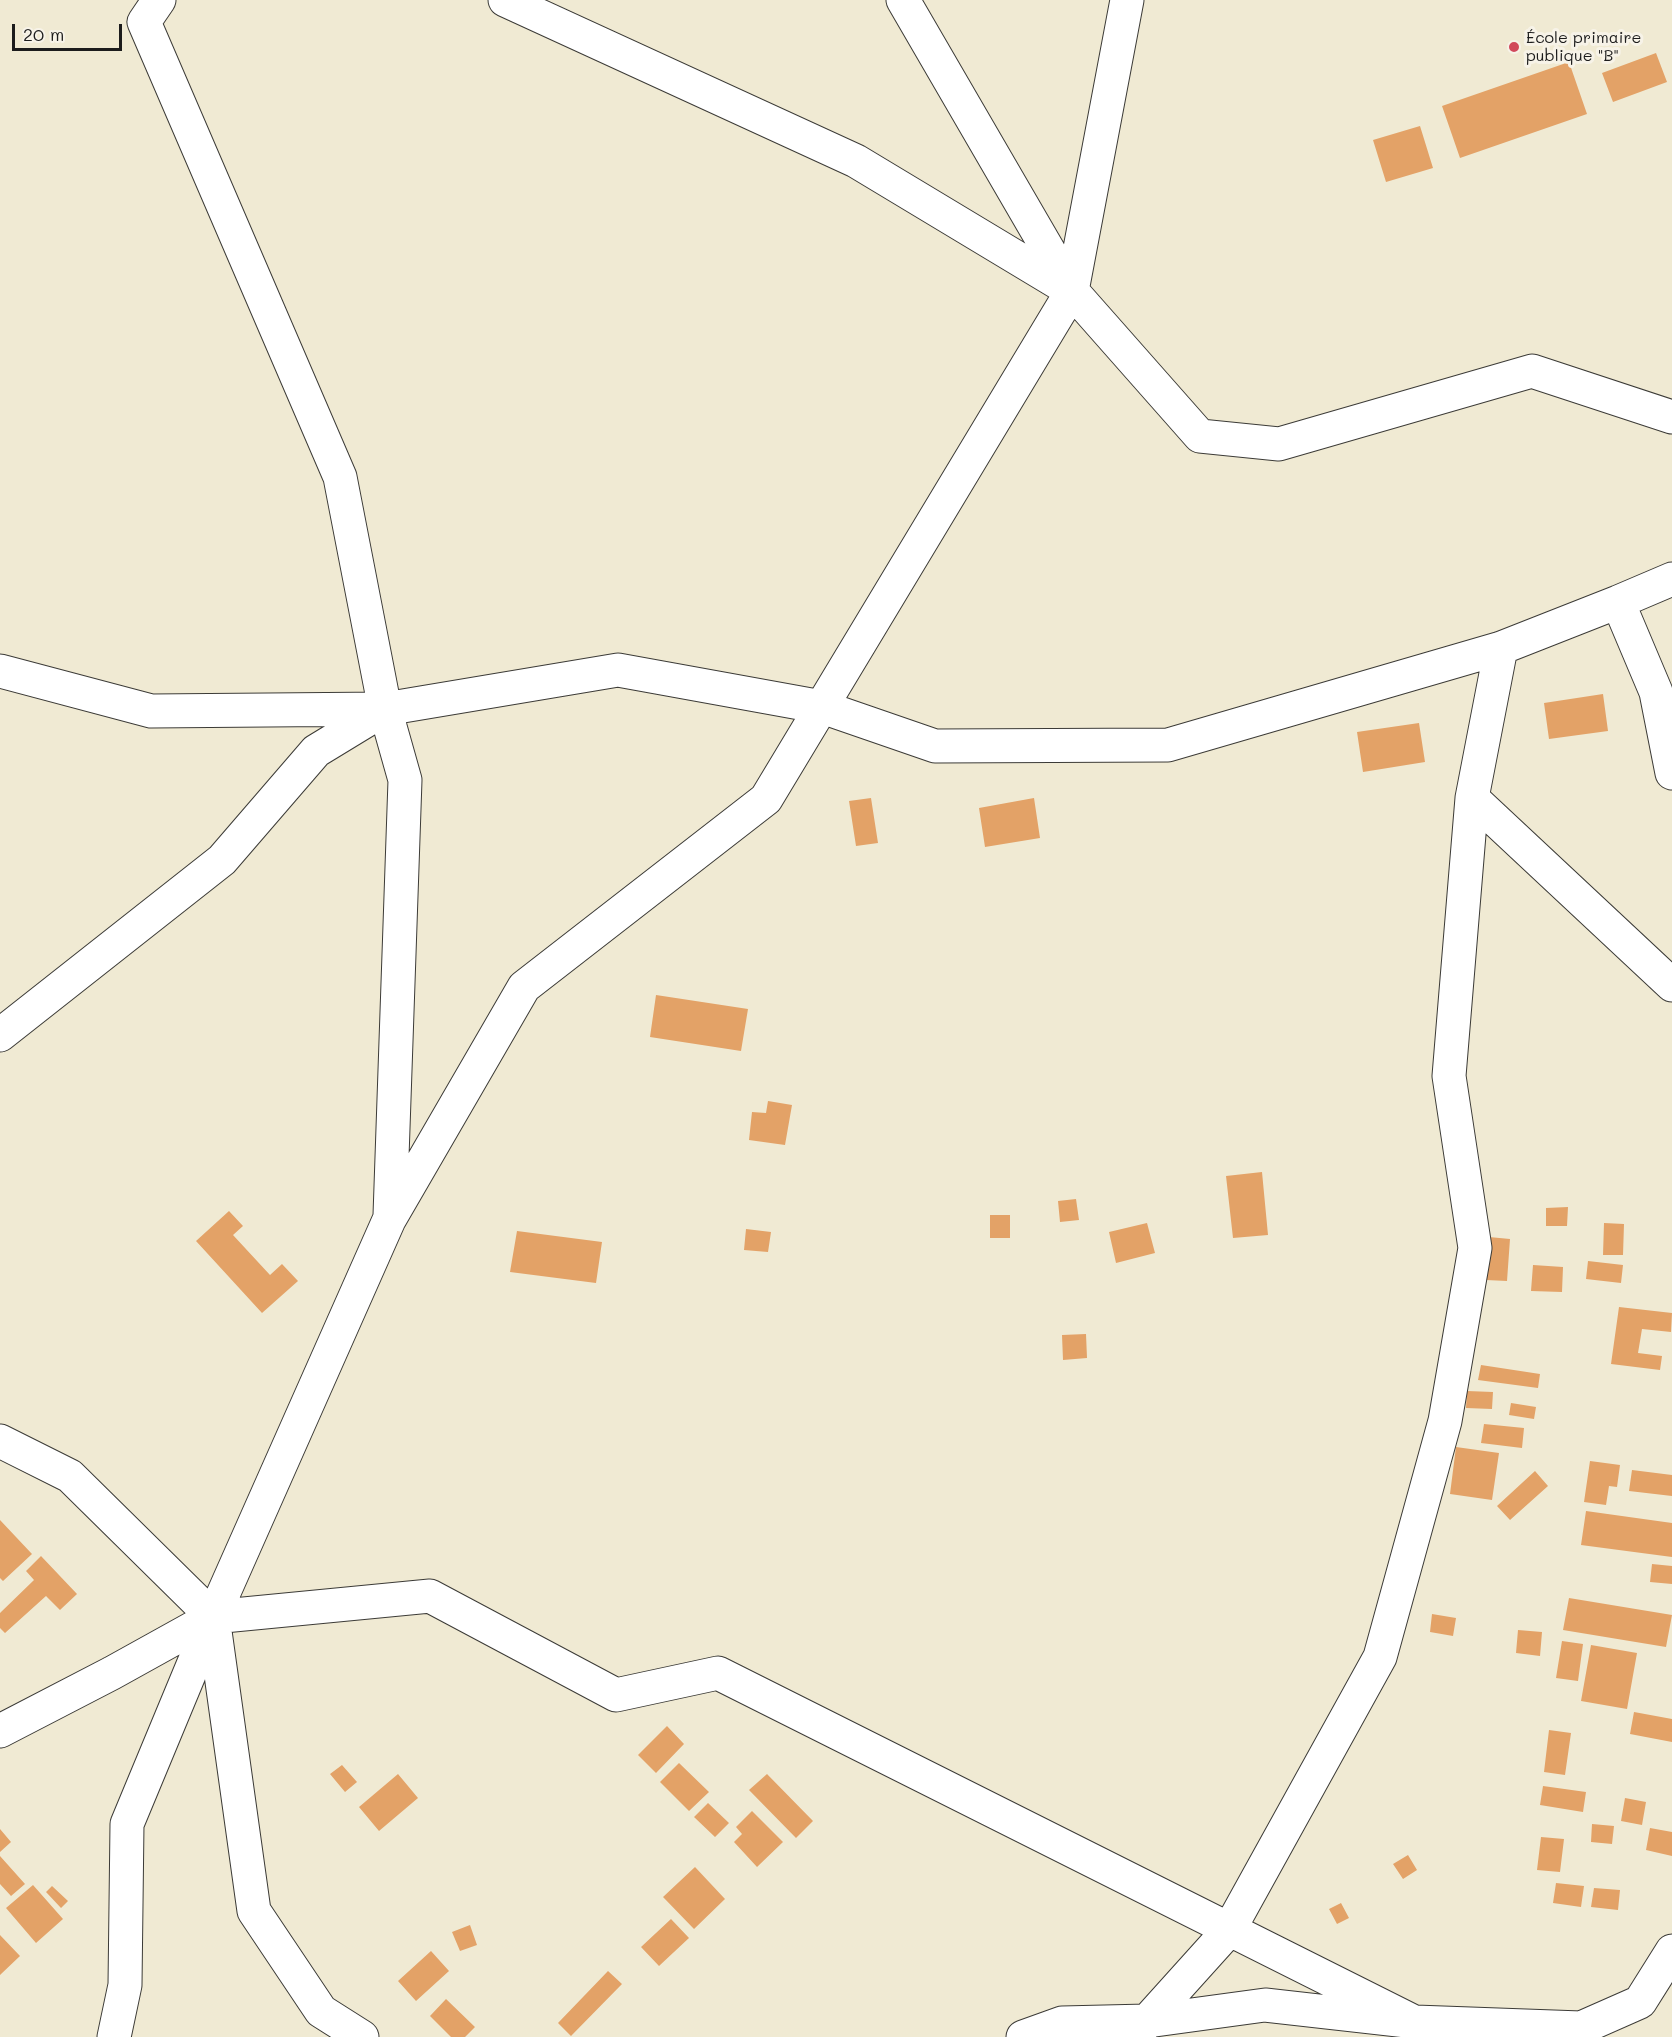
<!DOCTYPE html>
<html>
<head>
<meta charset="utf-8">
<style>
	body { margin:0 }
	#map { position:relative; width:1672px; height:2037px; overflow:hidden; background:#f0ead3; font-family:Mali,sans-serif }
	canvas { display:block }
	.scale { position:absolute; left:12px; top:24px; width:110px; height:27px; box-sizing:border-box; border:3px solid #1c1c1c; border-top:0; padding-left:8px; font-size:18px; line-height:21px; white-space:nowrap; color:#1c1c1c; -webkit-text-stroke:4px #f7f3e8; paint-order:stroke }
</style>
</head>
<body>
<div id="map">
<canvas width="1672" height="2037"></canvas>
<div class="scale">20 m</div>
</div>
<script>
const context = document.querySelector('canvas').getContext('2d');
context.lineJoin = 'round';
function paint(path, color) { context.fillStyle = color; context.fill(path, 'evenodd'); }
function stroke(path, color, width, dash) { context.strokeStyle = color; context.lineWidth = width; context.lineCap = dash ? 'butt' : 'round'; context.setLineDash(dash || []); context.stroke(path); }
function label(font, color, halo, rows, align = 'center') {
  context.font = font + ' Mali,sans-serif'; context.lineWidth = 6; context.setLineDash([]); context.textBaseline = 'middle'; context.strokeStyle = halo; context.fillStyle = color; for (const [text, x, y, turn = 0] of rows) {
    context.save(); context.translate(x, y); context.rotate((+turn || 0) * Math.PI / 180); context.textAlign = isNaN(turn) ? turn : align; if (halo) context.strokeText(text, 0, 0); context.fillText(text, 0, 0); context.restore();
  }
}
paint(new Path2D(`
	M1656 53 1667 82 1613 102 1602 73Z
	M1569 62 1587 114 1460 158 1442 106Z
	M1420 126 1433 168 1386 182 1373 140Z
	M1603 694 1608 731 1549 739 1544 703Z
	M1419 723 1425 762 1363 772 1357 732Z
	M871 798 878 843 856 846 849 801Z
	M1034 798 1040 838 985 847 979 808Z
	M656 995 748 1009 741 1051 650 1037Z
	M768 1101 792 1105 785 1145 749 1140 752 1112 766 1113Z
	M1262 1172 1268 1235 1233 1238 1226 1176Z
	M1076 1199 1079 1220 1060 1222 1058 1201Z
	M1568 1207 1567 1226H1546V1208Z
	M229 1211 243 1226 233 1235 270 1275 282 1264 298 1281 262 1313 196 1241Z
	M990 1215H1010V1238H990Z
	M1147 1223 1155 1253 1116 1263 1109 1232Z
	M1604 1223 1624 1224 1623 1255H1603Z
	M746 1229 771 1232 768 1252 744 1250Z
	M517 1231 602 1242 596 1283 510 1272Z
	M1489 1237 1510 1239 1507 1281 1486 1280Z
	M1588 1261 1623 1265 1621 1283 1586 1279Z
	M1533 1265 1563 1267 1562 1292 1531 1291Z
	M1619 1307 1672 1313 1671 1332 1642 1329 1638 1353 1662 1356 1660 1370 1611 1364Z
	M1086 1334 1087 1358 1063 1360 1062 1335Z
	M1481 1365 1540 1374 1538 1388 1478 1380Z
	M1467 1391 1493 1392 1492 1409 1466 1408Z
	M1511 1403 1536 1407 1534 1419 1509 1415Z
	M1484 1424 1524 1428 1522 1448 1481 1443Z
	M1456 1447 1499 1453 1492 1500 1450 1494Z
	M1590 1461 1620 1465 1617 1487 1609 1486 1606 1505 1584 1502Z
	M1632 1470 1672 1475V1496L1629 1491Z
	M1535 1471 1548 1486 1510 1520 1497 1506Z
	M1586 1511 1672 1523V1557L1581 1545Z
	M0 1520 32 1554 3 1581 0 1578Z
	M41 1556 77 1594 60 1610 46 1596 5 1633 0 1628V1613L34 1580 26 1571Z
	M1652 1564 1672 1566V1584L1650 1582Z
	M1569 1598 1672 1615 1666 1647 1563 1630Z
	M1432 1614 1456 1618 1453 1636 1430 1632Z
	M1518 1630 1542 1632 1540 1656 1516 1653Z
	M1562 1641 1583 1644 1578 1681 1556 1678Z
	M1591 1645 1637 1653 1627 1709 1581 1701Z
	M1634 1712 1672 1719V1742L1630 1734Z
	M667 1726 684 1744 656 1773 638 1755Z
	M1549 1730 1571 1733 1565 1775 1544 1772Z
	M679 1763 709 1792 689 1811 660 1782Z
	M342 1765 357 1782 345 1792 330 1774Z
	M398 1774 418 1798 379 1831 359 1807Z
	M767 1774 813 1821 796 1838 749 1790Z
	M1543 1786 1586 1792 1583 1812 1540 1805Z
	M1625 1798 1646 1802 1642 1825 1621 1821Z
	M708 1803 729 1823 715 1837 694 1817Z
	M752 1811 783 1842 757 1867 734 1842 742 1834 736 1827Z
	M1592 1824 1614 1826 1612 1844 1591 1842Z
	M1650 1828 1672 1832V1856L1646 1850Z
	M0 1829 11 1842 0 1852Z
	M1541 1837 1564 1839 1560 1872 1537 1870Z
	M1408 1855 1417 1870 1403 1879 1393 1864Z
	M0 1856 25 1884 11 1896 0 1884Z
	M695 1867 725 1899 694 1929 663 1897Z
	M1556 1883 1584 1886 1581 1907 1553 1903Z
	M33 1885 63 1919 36 1943 6 1908Z
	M52 1886 68 1901 61 1908 46 1892Z
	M1594 1888 1620 1890 1618 1910 1591 1907Z
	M1341 1903 1349 1918 1337 1924 1329 1909Z
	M671 1919 689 1938 659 1966 641 1947Z
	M470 1925 477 1945 460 1951 452 1932Z
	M0 1935 20 1956 0 1975Z
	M431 1951 449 1971 416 2001 398 1981Z
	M608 1971 622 1984 571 2036 558 2023Z
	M446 1999 475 2027 465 2037H451L430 2016Z`), '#e3a267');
const minor = new Path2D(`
	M159 0 144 22 340 477 385 709 405 780 390 1215
	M505 0 856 161 1072 291 1200 436 1279 444 1532 371 1672 417
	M1072 291 1127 0
	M1618 602 1656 692 1672 773
	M0 671 151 711 385 709 618 670 822 707 935 746 1168 745 1501 648 1618 602 1672 579
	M1472 798 1672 985
	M0 1035 222 860 316 751 385 709
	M0 1441 70 1476 213 1617 430 1596 616 1695 718 1673 1444 2037
	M0 1731 112 1673 213 1617 254 1911 321 2011 362 2037
	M114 2037 125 1985 127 1824 213 1617 389 1220 524 987 766 799 1072 291 903 0
	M1023 2037 1062 2023 1147 2021 1265 2005 1415 2022 1581 2028 1640 2002 1672 1951
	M1136 2037 1147 2021 1229 1930 1380 1657 1445 1421 1475 1248 1449 1076 1472 798 1501 648`);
stroke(minor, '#3c3b37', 35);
stroke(minor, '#fff', 33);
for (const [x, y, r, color] of [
	[1514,47,6,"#d1495b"]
]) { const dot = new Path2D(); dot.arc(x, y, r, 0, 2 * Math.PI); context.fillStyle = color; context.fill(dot); stroke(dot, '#f7f3e8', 2); }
label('16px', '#1c1c1c', '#f7f3e8', [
	["École primaire",1526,38],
	["publique \"B\"",1526,56]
], 'left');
</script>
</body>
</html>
